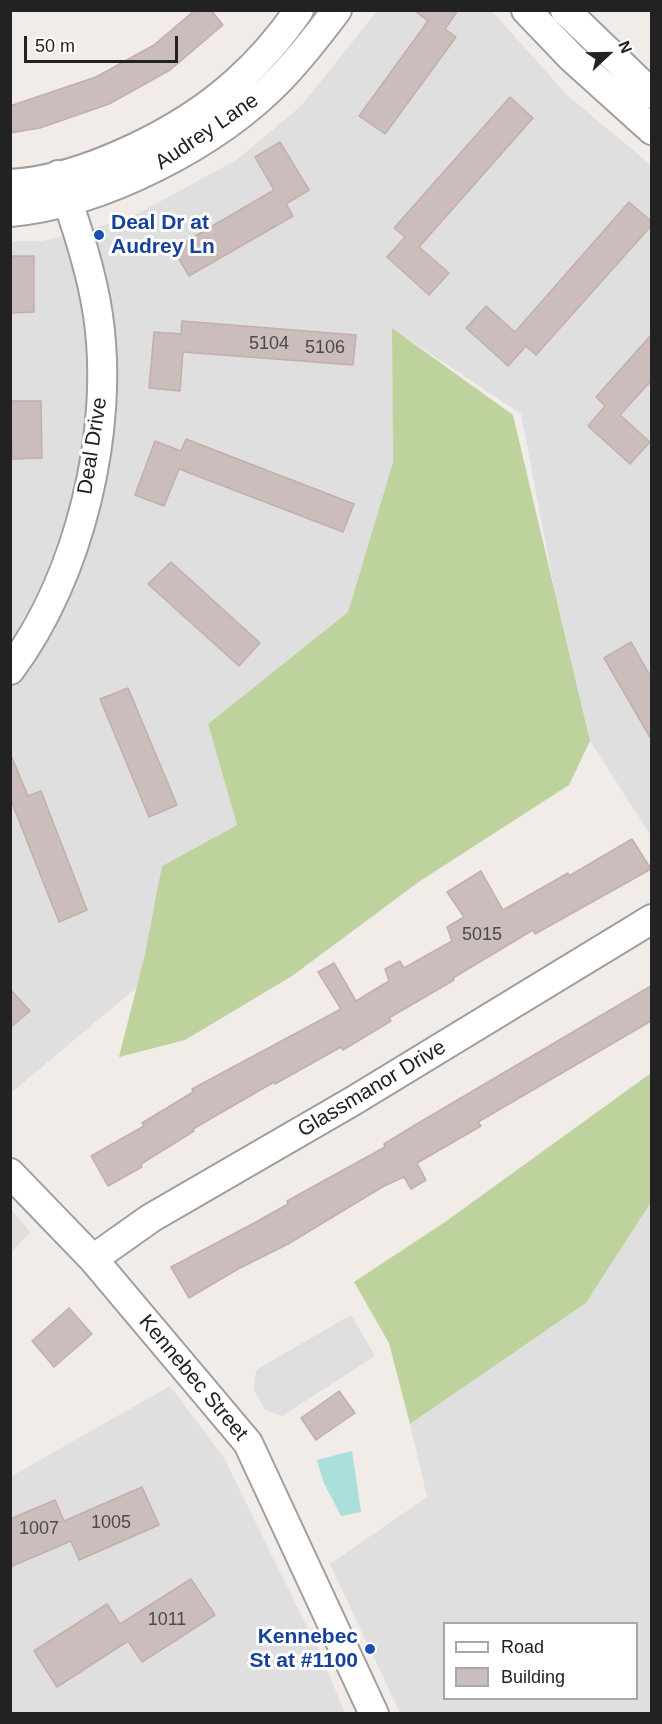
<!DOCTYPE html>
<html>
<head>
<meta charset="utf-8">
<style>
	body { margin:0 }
	#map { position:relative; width:662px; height:1724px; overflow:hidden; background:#f2ece9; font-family:Helvetica,sans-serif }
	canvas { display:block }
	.frame { position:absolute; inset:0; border:12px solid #222; pointer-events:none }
	.legend { position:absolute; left:443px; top:1622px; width:195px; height:78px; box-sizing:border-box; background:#fff; border:2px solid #a7a7a7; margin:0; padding:8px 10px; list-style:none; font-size:18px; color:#222 }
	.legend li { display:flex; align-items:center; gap:12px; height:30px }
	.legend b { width:30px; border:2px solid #a7a7a7 }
	.north { position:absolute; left:578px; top:24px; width:60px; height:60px; -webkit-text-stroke:4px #fff; paint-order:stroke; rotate:68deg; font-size:16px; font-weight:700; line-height:24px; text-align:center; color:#222 }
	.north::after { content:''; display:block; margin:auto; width:21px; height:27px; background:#222; clip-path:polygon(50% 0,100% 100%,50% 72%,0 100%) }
	.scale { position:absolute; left:24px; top:36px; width:154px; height:27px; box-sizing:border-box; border:3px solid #222; border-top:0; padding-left:8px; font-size:18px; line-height:21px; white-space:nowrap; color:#222; -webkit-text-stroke:4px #fff; paint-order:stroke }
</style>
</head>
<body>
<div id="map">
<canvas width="662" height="1724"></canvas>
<div class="frame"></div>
<ul class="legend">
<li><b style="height:8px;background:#fff"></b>Road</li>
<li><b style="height:16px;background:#cabdbc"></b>Building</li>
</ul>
<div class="north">N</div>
<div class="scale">50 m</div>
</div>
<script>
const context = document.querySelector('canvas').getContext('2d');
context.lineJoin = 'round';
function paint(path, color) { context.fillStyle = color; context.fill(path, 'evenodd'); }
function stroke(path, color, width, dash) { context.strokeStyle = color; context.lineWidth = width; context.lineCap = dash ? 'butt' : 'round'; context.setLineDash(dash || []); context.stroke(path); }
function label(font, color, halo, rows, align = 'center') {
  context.font = font + ' Helvetica,sans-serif'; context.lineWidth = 6; context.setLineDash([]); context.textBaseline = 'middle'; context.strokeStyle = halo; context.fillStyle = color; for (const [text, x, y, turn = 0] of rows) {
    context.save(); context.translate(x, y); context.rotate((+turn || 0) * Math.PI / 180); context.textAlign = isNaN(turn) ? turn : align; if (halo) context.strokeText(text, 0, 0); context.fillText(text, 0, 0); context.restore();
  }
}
paint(new Path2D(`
	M377 11H492L568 96 651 165V836L590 741 554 587 521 414 392 328 393 462 348 612 208 724 237 825 162 866 148 978 11 1093V241H43L128 219 238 159 302 105Z
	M651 1202V1713H400L330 1564 427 1497 410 1424 586 1303ZM444 1624H636V1698H444Z
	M11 1209 30 1232 11 1253H10Z
	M170 1386 224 1458 319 1651 345 1713H11L10 1477Z`), '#e0dfdf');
paint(new Path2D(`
	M392 328 513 415 590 741 569 785 420 881 292 976 185 1040 119 1057 145 954 162 866 237 825 208 724 348 612 393 462Z
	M651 1073V1202L586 1303 410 1424 389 1343 354 1282 445 1222Z`), '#bdd29d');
paint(new Path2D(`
	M351 1315 375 1356 282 1416 265 1410 254 1389 256 1370Z`), '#dedede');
paint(new Path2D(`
	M352 1451 361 1512 341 1516 323 1481 317 1460Z`), '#a9e0db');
const building = new Path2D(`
	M195 10H211L223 25 170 70 109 104 40 128 10 133V106L96 77 154 45Z
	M414 10H458L445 29 456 37 385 134 359 116 428 21Z
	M510 97 533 118 419 247 449 273 429 295 387 257 405 237 394 228Z
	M280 142 309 190 286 204 293 216 189 276 173 249 274 190 255 157Z
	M629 202 651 221V226L536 355 526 346 508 366 466 328 486 306 515 332Z
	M10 256H34V312L10 313Z
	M182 321 356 335 353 365 183 352 180 391 149 388 154 332 181 334Z
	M651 335V381L620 415 650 442 630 464 588 426 605 406 596 397Z
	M10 401H41L42 458 12 459Z
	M186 439 354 504 343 532 179 469 164 506 135 495 155 441 181 451Z
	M171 562 260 643 239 666 148 584Z
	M631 642 651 677V739L604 658Z
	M128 688 177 805 149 817 100 699Z
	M10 753 28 796 41 791 87 910 59 922 10 798Z
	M632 839 651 869 535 934 533 930 453 978 454 980 389 1018 391 1021 343 1050 341 1047 275 1084 274 1082 193 1129 194 1131 141 1164 142 1167 108 1186 91 1156 144 1126 142 1123 193 1092 192 1089 341 1009 318 972 334 963 356 1001 389 981 385 969 400 961 404 968 452 941 447 927 464 917 447 892 481 871 503 910 568 873 569 876Z
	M651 986V1021L478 1122 481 1126 417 1163 426 1180 411 1189 404 1177 384 1186 288 1244 238 1269 189 1298 171 1267 256 1222 288 1204 287 1201 385 1147 384 1144 415 1125Z
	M10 989 30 1011 10 1028Z
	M69 1308 92 1334 54 1367 32 1341Z
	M339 1391 355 1413 316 1440 301 1418Z
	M142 1487 159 1525 79 1560 71 1541 10 1567V1519L55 1500 64 1521Z
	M191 1579 215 1615 142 1662 128 1641 57 1687 34 1651 107 1604 120 1624Z`);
paint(building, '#cabdbc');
stroke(building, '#c4aeaa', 1.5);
const minor = new Path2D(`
	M526 10 571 57 652 130
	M565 10 652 94
	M10 184C84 180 182 131 236 82 260 61 281 36 299 10
	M10 212C102 204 218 144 281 78 301 57 319 34 337 10
	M10 670C80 577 115 429 98 315 91 268 75 220 58 175
	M10 1173 93 1259 248 1443 374 1714
	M93 1259 151 1218 353 1101 652 919`);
stroke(minor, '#9f9f9f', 32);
stroke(minor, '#fff', 28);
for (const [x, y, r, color] of [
	[99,235,6,"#1a4fb4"],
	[370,1649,6,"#1a4fb4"]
]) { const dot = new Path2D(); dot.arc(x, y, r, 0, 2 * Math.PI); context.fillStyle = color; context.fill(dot); stroke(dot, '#fff', 2); }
label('18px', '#4c4948', null, [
	["5104",269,344],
	["5106",325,348],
	["5015",482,935],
	["1005",111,1523],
	["1007",39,1529],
	["1011",167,1620]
]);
label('21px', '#222', '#fff', [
	["Audrey Lane",207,132,-34],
	["Deal Drive",93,446,-81],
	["Glassmanor Drive",372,1089,-31],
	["Kennebec Street",193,1378,50]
]);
label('bold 21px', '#164399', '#fff', [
	["Deal Dr at",111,223],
	["Audrey Ln",111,247],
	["Kennebec",358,1637,"right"],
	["St at #1100",358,1661,"right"]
], 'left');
</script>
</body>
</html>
